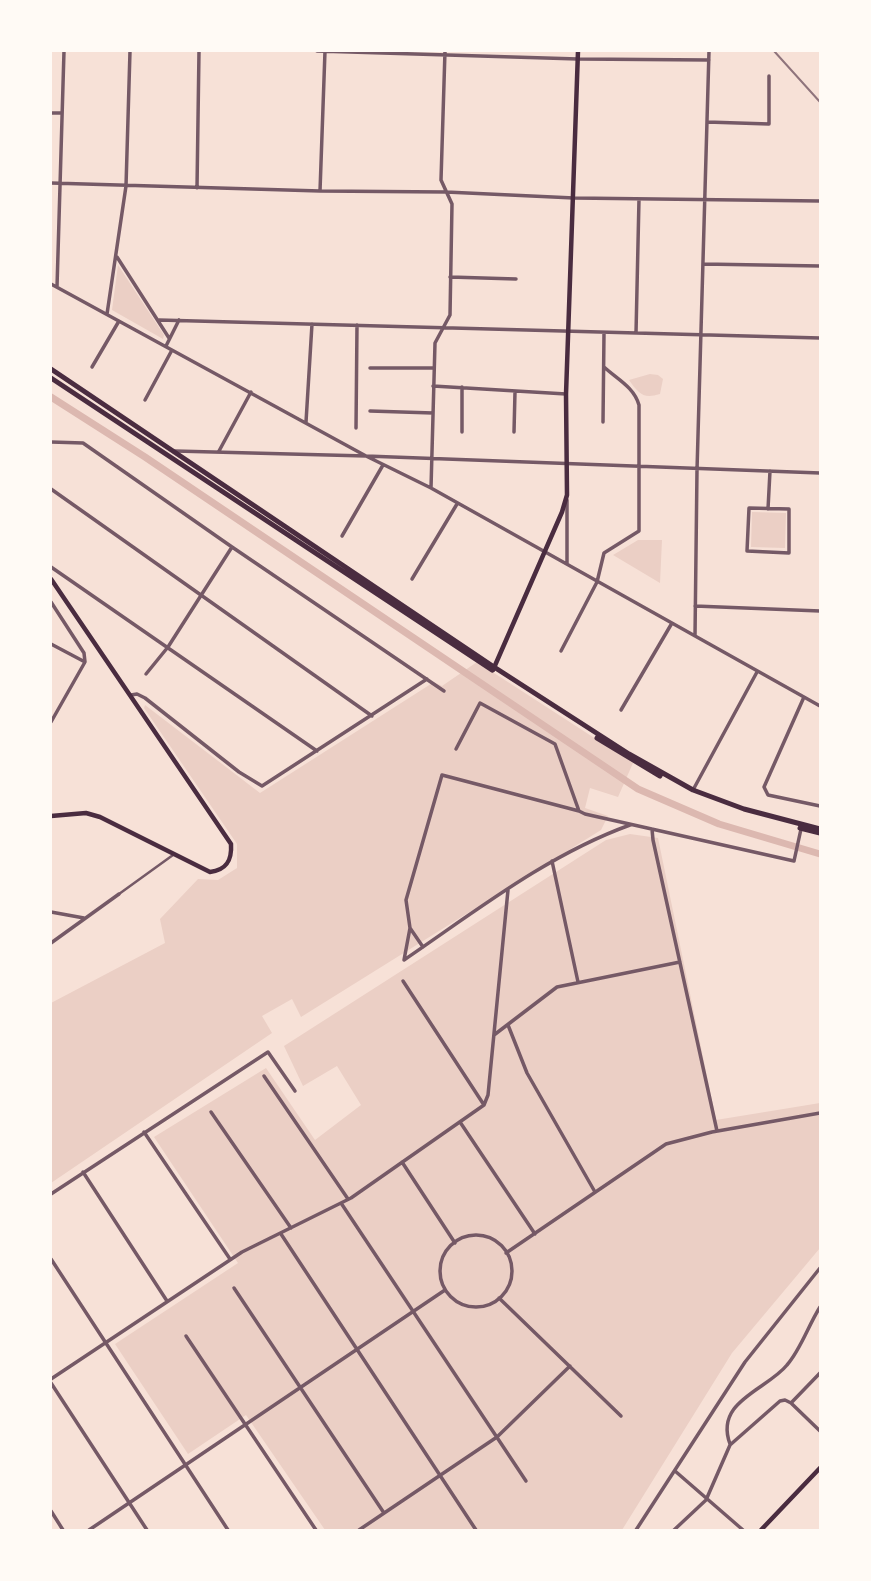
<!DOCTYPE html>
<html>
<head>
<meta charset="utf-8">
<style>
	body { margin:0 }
	#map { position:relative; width:871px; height:1581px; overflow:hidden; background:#f7e1d7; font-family:"Noto Sans",sans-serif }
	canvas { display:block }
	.frame { position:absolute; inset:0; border:52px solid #fffaf5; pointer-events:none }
</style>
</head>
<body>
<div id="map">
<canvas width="871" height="1581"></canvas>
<div class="frame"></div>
</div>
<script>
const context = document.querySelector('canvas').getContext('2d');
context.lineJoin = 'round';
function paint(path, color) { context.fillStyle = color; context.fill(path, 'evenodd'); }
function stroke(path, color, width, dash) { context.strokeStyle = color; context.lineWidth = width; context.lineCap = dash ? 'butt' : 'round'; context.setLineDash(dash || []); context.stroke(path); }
paint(new Path2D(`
	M118 265 164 335 163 339 112 310Z
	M650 374 658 375 663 379 660 394C643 399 639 394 629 380Z
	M752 512 786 513 785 548 751 547Z
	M638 540H662L660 583 613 555Z
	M477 662 633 763 618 797 590 788 585 808 608 816 601 830 301 1017 292 999 262 1016 272 1033 51 1183V1003L165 943 160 919 198 879 218 880 237 868V844L144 708 145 705 260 793 434 682 442 686Z
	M630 834 658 838 716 1120 820 1103V1248L732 1353 622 1530H325L246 1415 188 1454 115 1344 238 1263 154 1137 266 1068 315 1140 361 1105 337 1066 303 1086 284 1046 606 840Z`), '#ebcfc5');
stroke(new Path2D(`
	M51 397 145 457 638 789 719 824 820 854`), '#dcb8b0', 7);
stroke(new Path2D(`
	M119 894 173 855`), '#755966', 2.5);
stroke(new Path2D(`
	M317 51 578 59 709 60
	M51 113H62
	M707 122 769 124V76
	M51 183 320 191 446 192 574 198 820 201
	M197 188 199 51
	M320 191 325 51
	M117 257 169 338
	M703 264 820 266
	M450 277 516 279
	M51 284 366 456 431 488 820 706
	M57 287 64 51
	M107 314 126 186 130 51
	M159 320 820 338
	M636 333 639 199
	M166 346 179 320
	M92 367 119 321
	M370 368H434
	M433 386 566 394
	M145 400 172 350
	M370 411 433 413
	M306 422 312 324
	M603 422 604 333
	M356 428 357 325
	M462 432V387
	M514 432 515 392
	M51 442 83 443 232 547 444 691
	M175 451 366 456 820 473
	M219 451 251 392
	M431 488 435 343 450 315 452 204 441 180 445 51
	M51 489 372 716
	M567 500V564
	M749 508 789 509V553L747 551Z
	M768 509 770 471
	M342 536 383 465
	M51 567 317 751
	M412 579 457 504
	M51 602 84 653 85 662
	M695 606 820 611
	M695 636 697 470 709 51
	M51 644 85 662
	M561 651 597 582 604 553 639 531V405C634 387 617 379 604 367
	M146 674 168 647 232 547
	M131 695 137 694 145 698 239 772 262 786 427 679
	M804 697 764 787 768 795 820 806
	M621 710 672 623
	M51 722 85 662
	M456 749 480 703 555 744 579 811 585 814 794 861 801 829
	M693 790 757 672
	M652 829 653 840 717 1131
	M552 861 578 982
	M51 912 84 918
	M410 928 404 960C476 911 547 855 630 825
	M51 943 119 894
	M423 947 410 928 406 900 442 775 579 811
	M403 981 484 1105
	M508 1025 527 1073 595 1192
	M494 1035 557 987 680 962
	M264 1076 348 1199
	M211 1112 291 1228
	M460 1122 535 1234
	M144 1132 230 1259
	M402 1162 455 1243
	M83 1172 167 1301
	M51 1194 268 1052 295 1091
	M341 1203 526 1481
	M281 1234 476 1530
	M440 1271a36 36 0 1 1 72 0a36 36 0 1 1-72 0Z
	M506 1253 666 1144 712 1132 820 1113
	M51 1259 228 1530
	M234 1288 384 1513
	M499 1298 621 1416
	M186 1336 316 1530
	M51 1379 242 1252 351 1198 484 1105 488 1095 508 890
	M51 1383 147 1530
	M791 1403 820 1431
	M730 1444C714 1401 767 1390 787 1365 801 1349 808 1326 820 1307
	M675 1471 743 1530
	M51 1511 63 1530
	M89 1530 445 1290
	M359 1530 497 1437 570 1366
	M636 1530 745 1362 820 1268
	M674 1530 706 1500 730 1445 780 1401 785 1400 791 1403 820 1373`), '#755966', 3.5);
stroke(new Path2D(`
	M51 579 231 844C232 860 227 870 210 872L100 817 86 813 51 816
	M493 670 562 512 567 495 566 394 578 51
	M761 1530 820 1468`), '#4a2c40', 4.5);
stroke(new Path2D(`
	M51 369 494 667 629 754 693 790 744 809 820 829
	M51 378 492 670
	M597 738 660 776
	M800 828 820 833`), '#4a2c40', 5);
stroke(new Path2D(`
	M774 51 820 102`), '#8f747c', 2);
</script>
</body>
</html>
